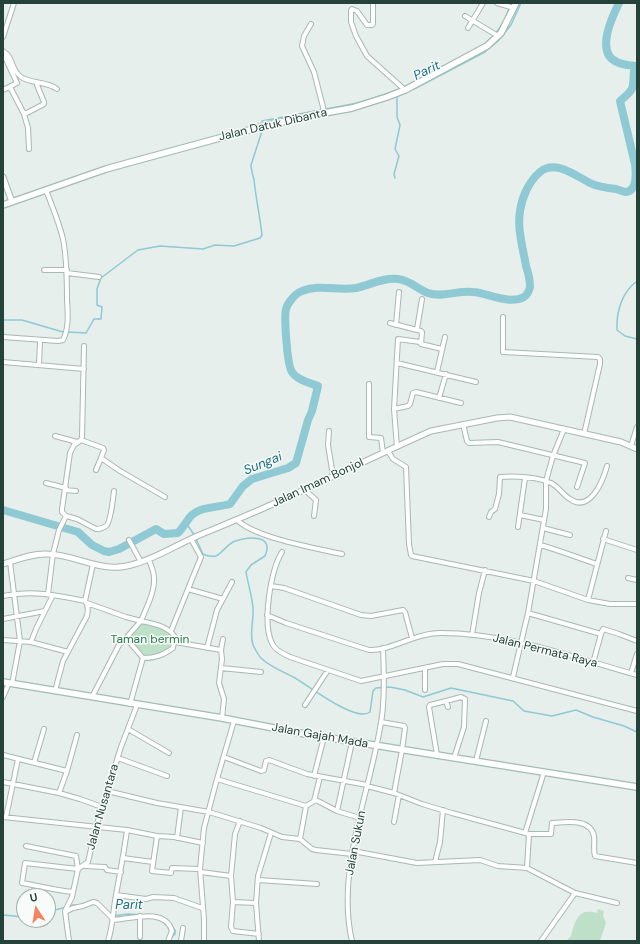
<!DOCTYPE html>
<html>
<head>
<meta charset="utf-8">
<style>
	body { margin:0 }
	#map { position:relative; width:640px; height:944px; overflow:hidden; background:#e6efeb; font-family:"DM Sans",sans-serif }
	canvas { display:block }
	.frame { position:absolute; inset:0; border:4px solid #24423a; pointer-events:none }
	.north { position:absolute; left:16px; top:888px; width:40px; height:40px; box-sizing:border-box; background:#f7fbf9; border:1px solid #a3b1ad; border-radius:50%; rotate:348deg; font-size:11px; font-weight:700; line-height:16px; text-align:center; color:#24423a }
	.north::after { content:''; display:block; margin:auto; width:14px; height:18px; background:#f4845f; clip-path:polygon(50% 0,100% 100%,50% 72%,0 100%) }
</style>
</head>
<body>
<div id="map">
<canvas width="640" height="944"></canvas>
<div class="frame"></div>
<div class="north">U</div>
</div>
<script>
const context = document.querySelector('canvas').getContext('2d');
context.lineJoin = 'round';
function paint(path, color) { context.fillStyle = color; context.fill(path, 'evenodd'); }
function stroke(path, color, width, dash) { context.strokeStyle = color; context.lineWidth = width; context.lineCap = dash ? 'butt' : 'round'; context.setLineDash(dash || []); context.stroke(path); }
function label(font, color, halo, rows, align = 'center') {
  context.font = font + ' "DM Sans",sans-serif'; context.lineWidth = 3; context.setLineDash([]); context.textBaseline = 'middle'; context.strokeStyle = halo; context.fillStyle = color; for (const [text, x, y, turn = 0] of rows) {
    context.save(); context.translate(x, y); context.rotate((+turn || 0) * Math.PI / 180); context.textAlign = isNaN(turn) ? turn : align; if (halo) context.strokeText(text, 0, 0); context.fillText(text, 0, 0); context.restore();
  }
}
paint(new Path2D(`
	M142 622 157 626 172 634C179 651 157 655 146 656L128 638Z
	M598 909 604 911 603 916 606 923 600 941H566L571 936C573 929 575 917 583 913 587 911 593 912 597 913Z`), '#bfe0c8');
stroke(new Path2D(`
	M506 16 509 9
	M496 33 503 23
	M404 87 412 83
	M414 89 485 52 498 41 511 25 521 3
	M262 121 358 103 395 91
	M395 178 394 174 399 156 395 149 400 125 397 117V96
	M637 281C622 292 616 312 617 330L625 336 637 339
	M3 320H22L63 332
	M67 332 86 333 94 319H101L102 307 97 305V289L101 278 138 250 160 246 203 249 215 245 234 246 260 238 262 235C260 217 256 199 254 180 253 175 251 170 251 165L263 128
	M186 523 195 536
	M196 539 203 554C207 556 211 557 216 556 222 553 226 546 233 542 246 537 275 533 265 556L251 565 246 572C248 584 252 596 253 608 254 621 249 632 253 645 255 649 258 655 261 658 270 667 284 672 295 678 309 686 356 723 370 712L373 691 376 688 390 687 405 690 423 697 451 688 513 701 524 711 552 716 576 710 593 717 624 726 637 732
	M48 912 73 905H80
	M3 915 24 917
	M113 916 128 914 145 915
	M171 938 175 934V930L172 927`), '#8ec9d4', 1.5);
stroke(new Path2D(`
	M3 510 78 532 92 545 104 551 109 552 119 549 156 529 164 534 178 533C183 528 186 522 190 517 200 506 217 508 230 504L243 486 252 479 288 468 296 463 308 420 312 411 318 386C310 383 297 380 292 372 287 365 284 317 286 309 288 302 296 293 302 291 319 284 339 291 356 288 370 285 384 277 398 279 410 280 417 289 428 293 442 298 459 290 473 292 488 293 509 305 524 297 527 295 529 291 530 287 530 280 528 272 526 266 523 248 517 229 520 211 522 197 529 181 540 172 555 159 576 176 590 183 598 187 607 188 616 189 619 190 622 191 625 192 638 192 636 171 635 164L620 101C640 85 630 86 635 66 629 65 622 65 617 62 595 53 612 17 619 3`), '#8ec9d4', 8);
const minor = new Path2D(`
	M373 3V24L372 25H367L357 11 352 9 351 10V22L356 36 367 56 405 90
	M497 3 514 8
	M465 16 498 36
	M311 24 304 36 302 46 314 72 323 107 324 113
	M468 28 483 3
	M3 37 14 3
	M3 51C15 59 10 69 21 77 32 84 47 81 57 89
	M3 53 17 83 3 90
	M10 87 23 112 25 114 44 104V102L37 85
	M24 114 28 128 29 149
	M44 270H67
	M67 273 99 277
	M503 317V352L598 357 600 359V364L584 434
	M390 323 421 331 422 332 421 344 442 349
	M396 325 399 292
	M417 329 422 299
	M3 337 58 341 63 340C69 328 68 313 67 300 67 280 67 259 63 239 59 222 52 206 46 190
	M3 362 84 369
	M397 363 476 382
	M39 365 40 340
	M437 372 445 337
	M369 384V437L381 438 383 453
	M439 398 446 374
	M394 409 398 339 420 342
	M463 424 467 441 469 443 498 442 585 463 577 487
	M329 431 328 445 333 476
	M55 436 77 442
	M81 440 103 448 104 450 101 458 120 471 165 497
	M631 446 637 427
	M397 447 394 409 408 406 410 404 413 393 416 392 461 403
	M388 451 393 459 406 467 409 544 411 555 412 556 534 581 588 600 610 604H637
	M96 470 101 458
	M46 483 66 488
	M304 489 316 500 314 516
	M65 490 76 491
	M520 515 544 520
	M66 516 77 519 96 529C99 529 103 528 106 526 111 522 113 498 114 491
	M489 517 491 512 495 509 499 494 500 477C516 476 537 477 551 483 559 487 563 495 570 499 590 513 603 481 607 466
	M237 520C256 538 315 548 342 554
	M518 527 525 478
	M543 528 570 535
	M603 539 637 550
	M129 540 141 562
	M540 545C559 550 578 558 597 564
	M282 552C271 570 261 625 273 645 276 651 284 654 290 657L361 681 443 664H458L637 711
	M10 562 20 641 12 684
	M628 578 637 580
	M271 586 284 588 361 615 371 616 403 610 405 612 412 638
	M188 589 223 599
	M48 594 53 554 59 530 66 516 62 512V509L70 453 74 445 81 440 82 437 84 346
	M3 596C31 590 57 595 85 601
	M588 600 606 531
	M87 603 126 617 141 621C146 608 155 592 154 578 154 572 151 565 149 560
	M528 613 601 634 593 663
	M267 615 286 623 369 650C391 651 415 633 440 633 508 633 573 657 637 675
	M3 619 45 611
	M171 631 201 557 191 539
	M601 634 603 629 619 634 637 641
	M472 635 479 593 485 570
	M3 640 31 642 68 652
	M31 642 36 629 53 595
	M175 642 221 650 222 659 219 683 224 699 222 718
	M207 648 217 610 232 582
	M221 650 223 639
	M221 668 261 672
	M631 673 637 654
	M513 677 528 613 546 509V481L553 456 564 429
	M425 690V668
	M55 691 63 661 87 616C88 611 89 605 85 601L93 564
	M3 697 9 683
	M92 697 119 645 126 638
	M130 704 143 658C156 658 163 655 173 648L175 637C168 626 154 624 141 621L126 638 143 658
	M305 705 328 670
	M448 707 446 701 461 697 465 699 464 727 454 758
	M381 722 404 726 405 728 402 750 394 793
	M128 729 169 753
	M3 755 67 771 59 793
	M437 755 429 707 430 705 446 701
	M224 757 261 771 264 770 266 761 269 760 307 774 367 785
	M118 758 167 776
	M476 761 486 721
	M34 763 44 729
	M67 771 77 735
	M314 776 324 737
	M217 779 306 806 316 800 337 811 360 818
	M3 782 59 793 80 799 102 807
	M367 786 394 793 422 804 452 813 529 834 527 868
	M107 791 157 803 209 812 261 828 282 837 300 839 312 849 316 850 352 854
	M314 801 320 777
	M337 811 352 742
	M3 817 127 830 157 836 174 837 203 843
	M6 817 18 759
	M240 821 235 834 231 876 233 902 231 927 233 931 259 934
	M394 822 399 795
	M525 833 544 772
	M529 834H551L552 823C566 822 590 818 594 836 595 842 593 849 595 856L637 863
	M157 836 152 871 171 873 172 868 200 869
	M177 838 181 807
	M300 839 306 806
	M26 846 76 856 78 869 72 897 65 911 69 941
	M353 851 417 863 480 860 498 866 527 868 575 893 541 941
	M123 858 153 862
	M435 862 440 842 443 810
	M85 866 105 867 107 870 121 872
	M78 869 88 862 96 827 121 747 137 705
	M201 872 231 876
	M258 880 317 884
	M73 892C55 890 39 886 22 883L25 863 78 869
	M575 893 617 903
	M116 895 146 899 153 897 174 898 202 908
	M233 902 256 903
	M65 912 73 908 83 906 93 902 97 903 113 919
	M140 916V937
	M113 920C131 919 165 907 172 931L168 941
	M108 941C113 926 113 910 116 895 120 873 124 852 127 830
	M181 941 183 928
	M204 941V919L200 869 204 828 217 779 234 721
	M259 941 256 903 258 876 271 833
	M352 941C335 869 372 788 382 716 385 693 384 671 383 648`);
const tertiary = new Path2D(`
	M3 177 12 202
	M3 564C17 560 32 553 47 554 74 554 99 572 127 566 154 560 177 544 202 534 226 524 251 514 275 503 327 480 379 454 431 431L497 418 510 417 621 442 637 449`);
const secondary = new Path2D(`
	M3 205 106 169 135 161 260 127 313 115 352 108 387 97 405 90 487 46 501 33 516 3
	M3 682 222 718 305 734 637 787`);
stroke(minor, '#a8b8b2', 6);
stroke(tertiary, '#a8b8b2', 7);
stroke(secondary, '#a4bbb3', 8);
stroke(minor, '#fff', 4);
stroke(tertiary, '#fff', 5);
stroke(secondary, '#fff', 5.5);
label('12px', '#24423a', '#f7fbf9', [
	["Jalan Datuk Dibanta",273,125,-13],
	["Jalan Imam Bonjol",318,483,-25],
	["Jalan Permata Raya",545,651,14],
	["Jalan Gajah Mada",320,736,10],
	["Jalan Nusantara",103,807,-74],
	["Jalan Sukun",356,843,-79]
]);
label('12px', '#2d7a4b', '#f7fbf9', [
	["Taman bermin",150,640]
]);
label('italic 13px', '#1c6f80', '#f7fbf9', [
	["Parit",427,71,-26],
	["Sungai",263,464,-22],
	["Parit",129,906]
]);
</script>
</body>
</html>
